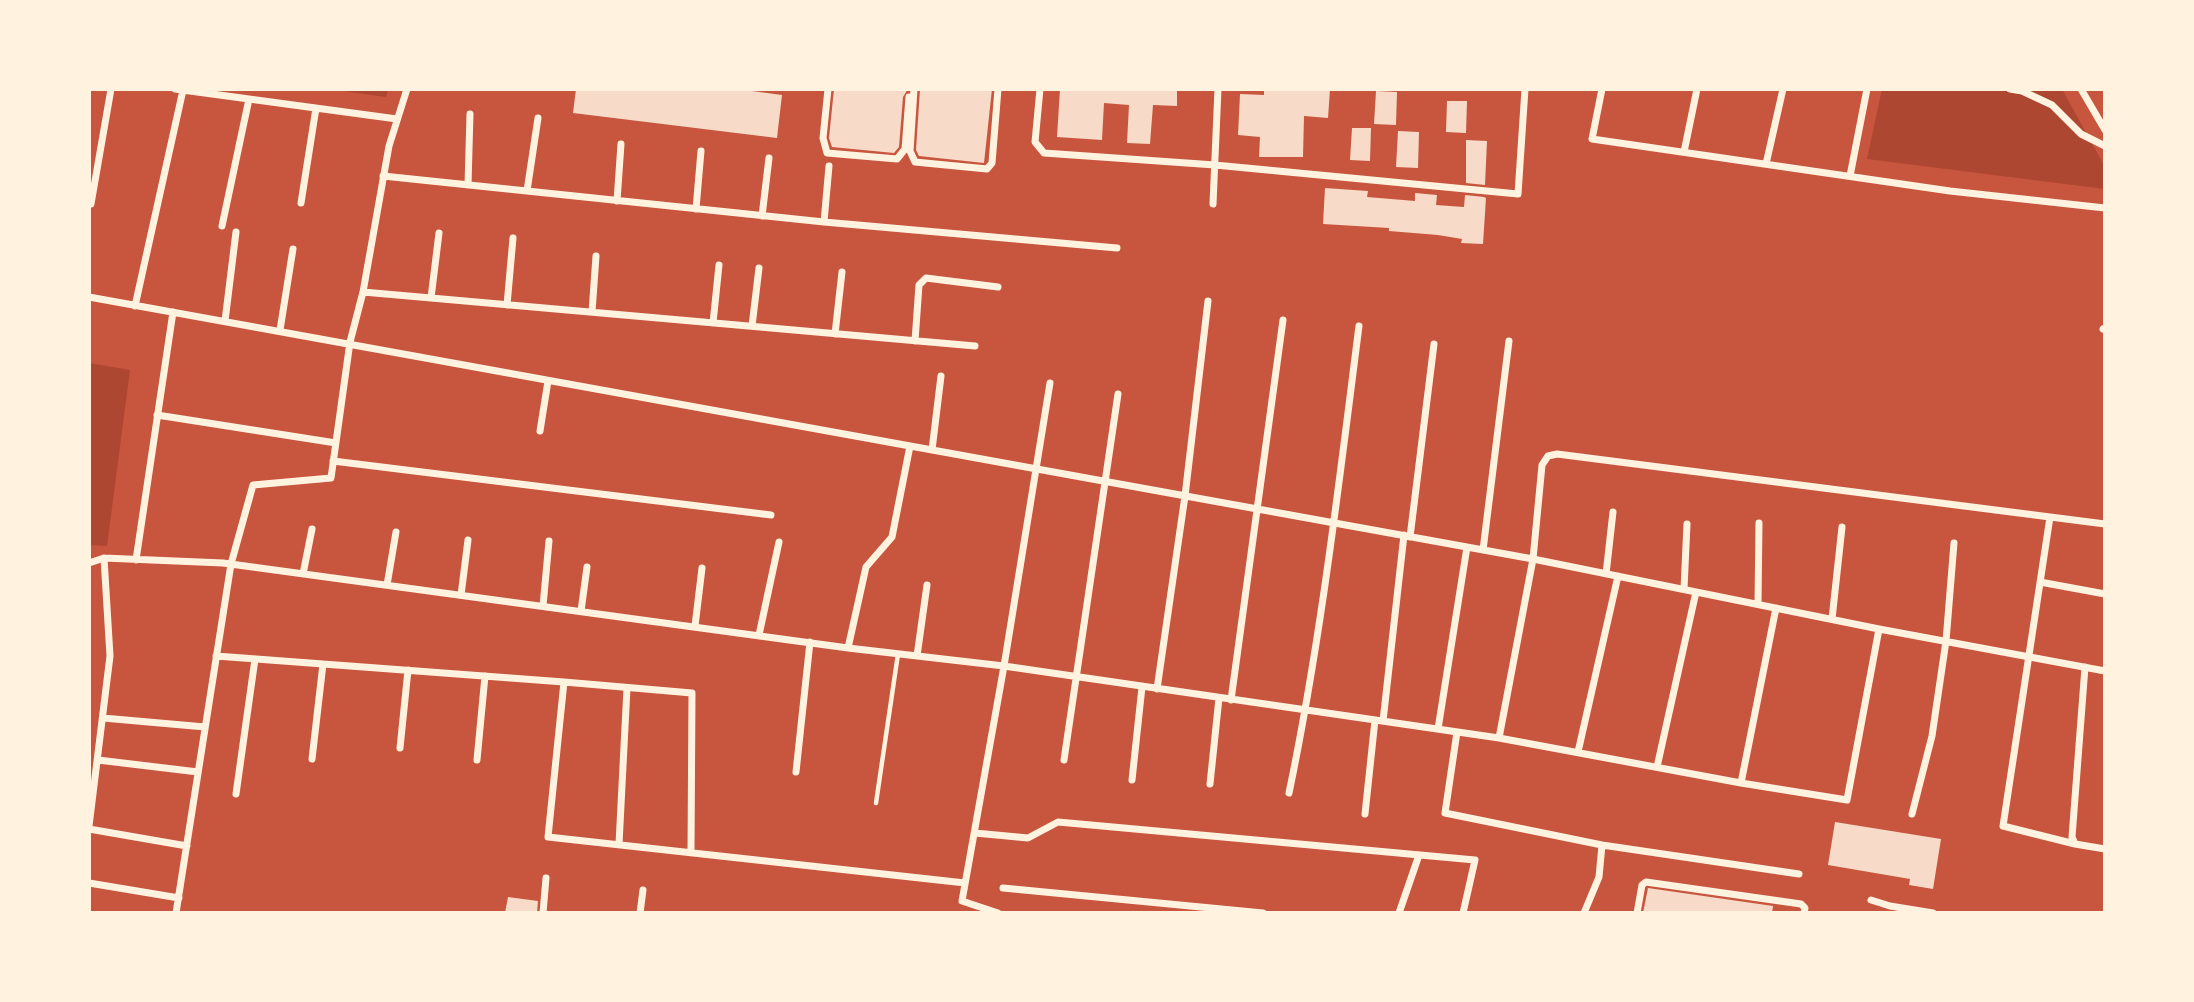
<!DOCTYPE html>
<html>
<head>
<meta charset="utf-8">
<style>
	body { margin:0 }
	#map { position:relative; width:2194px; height:1002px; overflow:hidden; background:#c8553d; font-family:Commissioner,sans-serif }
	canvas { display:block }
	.frame { position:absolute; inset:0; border:91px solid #fff3e0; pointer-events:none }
</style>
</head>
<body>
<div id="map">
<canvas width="2194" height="1002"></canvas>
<div class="frame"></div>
</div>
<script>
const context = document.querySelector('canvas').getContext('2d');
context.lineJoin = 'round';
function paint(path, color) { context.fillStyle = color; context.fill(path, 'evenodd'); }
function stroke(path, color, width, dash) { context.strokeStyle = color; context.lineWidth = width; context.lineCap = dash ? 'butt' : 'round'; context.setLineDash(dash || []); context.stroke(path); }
paint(new Path2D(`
	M329 89H388L386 97Z
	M1882 89H2062L2105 167V189L1867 159Z
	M89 363 130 370 107 546 89 545Z`), '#ae4732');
paint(new Path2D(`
	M576 89H737L782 95 777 138 573 113Z
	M834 89H908L903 97 899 147 894 153 832 147 829 138Z
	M920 89H992L984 163 919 156 916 150Z
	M1060 89H1177V106L1153 105 1150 144 1127 143 1129 105 1104 103 1102 140 1057 137Z
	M1264 89H1330L1328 118 1304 116 1303 157H1259L1260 137 1238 135 1240 94 1264 95Z
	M1376 91 1397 92 1396 125 1374 124Z
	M1447 101H1467L1466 133 1446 132Z
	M1352 128H1371L1370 161 1350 160Z
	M1398 131 1419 132 1418 168 1396 167Z
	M1466 140 1487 141 1485 185 1466 183Z
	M1325 188 1368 191 1367 197 1415 201V193L1437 195 1436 205 1464 207 1465 195 1484 197 1486 198 1483 244 1461 243 1462 239 1438 235 1389 231V228L1323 224Z
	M1835 822 1941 839 1933 889 1909 885 1910 879 1828 865Z
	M1648 888 1773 906 1772 913H1643Z
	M508 897 538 901 537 913H505Z`), '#f7dbc8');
stroke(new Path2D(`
	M876 803 898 654`), '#fff3e0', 4.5);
stroke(new Path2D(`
	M175 89 397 119
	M828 89 823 138 827 153 897 159 905 149 909 97
	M914 89 910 151 915 162 987 169 992 163 998 89
	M1040 89 1035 142 1044 153 1215 165 1518 194 1525 89
	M1602 89 1592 139 1950 191 2105 208
	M2010 89 2022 91 2052 105 2081 134 2105 146
	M2081 89 2105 130
	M1684 152 1697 89
	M1766 164 1783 89
	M383 176 824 222 1117 248
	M1850 176 1867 89
	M468 185 470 114
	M527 191 538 118
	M617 201 621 144
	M301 203 316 108
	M91 204 111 89
	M1213 204 1218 89
	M696 209 701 151
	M762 216 769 158
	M824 222 829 166
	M222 226 249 99
	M363 292 975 346
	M89 297 1533 559 1879 629 2105 671
	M431 298 439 233
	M507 305 513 238
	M135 306 183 90
	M592 312 596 256
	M225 321 236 232
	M713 323 719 265
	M752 326 759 268
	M2103 329 2105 330
	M280 330 293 249
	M835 334 842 272
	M915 341 919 285 926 278 998 287
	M157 415 336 443
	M540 431 548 381
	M932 450 941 376
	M333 461 771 515
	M2050 517 2003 826 2075 844
	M1410 537 1434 344
	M1483 550 1509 341
	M136 560 173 312
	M89 563 104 558 223 563 848 648 1004 666 1499 738 1741 783 1847 800 1879 629
	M303 574 312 529
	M1606 574 1613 512
	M2040 582 2105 594
	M387 585 396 532
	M1684 589 1687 524
	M461 595 468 540
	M1758 604 1759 523
	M543 606 549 541
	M581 611 587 567
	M1832 619 1842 527
	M695 626 702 568
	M759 635 779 542
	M848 648 866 567 892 537 910 446
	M216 656 564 682 548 837 965 883
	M917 656 927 585
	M2085 667 2072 837 2075 844 2105 849
	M564 682 692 693 691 851
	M1157 689 1185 496 1208 301
	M1231 700 1283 320
	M103 718 205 727
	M1383 721 1404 535
	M1438 729 1467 547
	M1457 732 1445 813 1602 845 1799 874
	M1499 738 1533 559 1542 465 1548 456 1557 454 2105 524
	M400 748 408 670
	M1578 752 1618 576
	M312 759 323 664
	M98 760 198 772
	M477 760 485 676
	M1064 760 1118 394
	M1657 767 1696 592
	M796 772 810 642
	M1132 780 1142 687
	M1741 783 1776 608
	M1210 784 1219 698
	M1289 793C1321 639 1339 482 1359 326
	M236 794 255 659
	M1365 814 1375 720
	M1912 814 1932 736 1946 641 1954 543
	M89 826 110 656 104 558
	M89 829 187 846
	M975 833 1028 838 1058 822 1475 860 1463 913
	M619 844 627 688
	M89 883 179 898
	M1003 888 1263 913
	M1871 900 1890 906 1933 913
	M176 913 231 564 253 485 331 478 350 342 363 292 389 146 407 89
	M543 913 546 878
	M640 913 643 890
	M998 913 962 901 1004 666 1050 383
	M1399 913 1419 855
	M1584 913 1599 877 1602 845
	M1637 913 1642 885 1646 882 1801 904 1805 908 1804 913`), '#fff3e0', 7);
</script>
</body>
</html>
